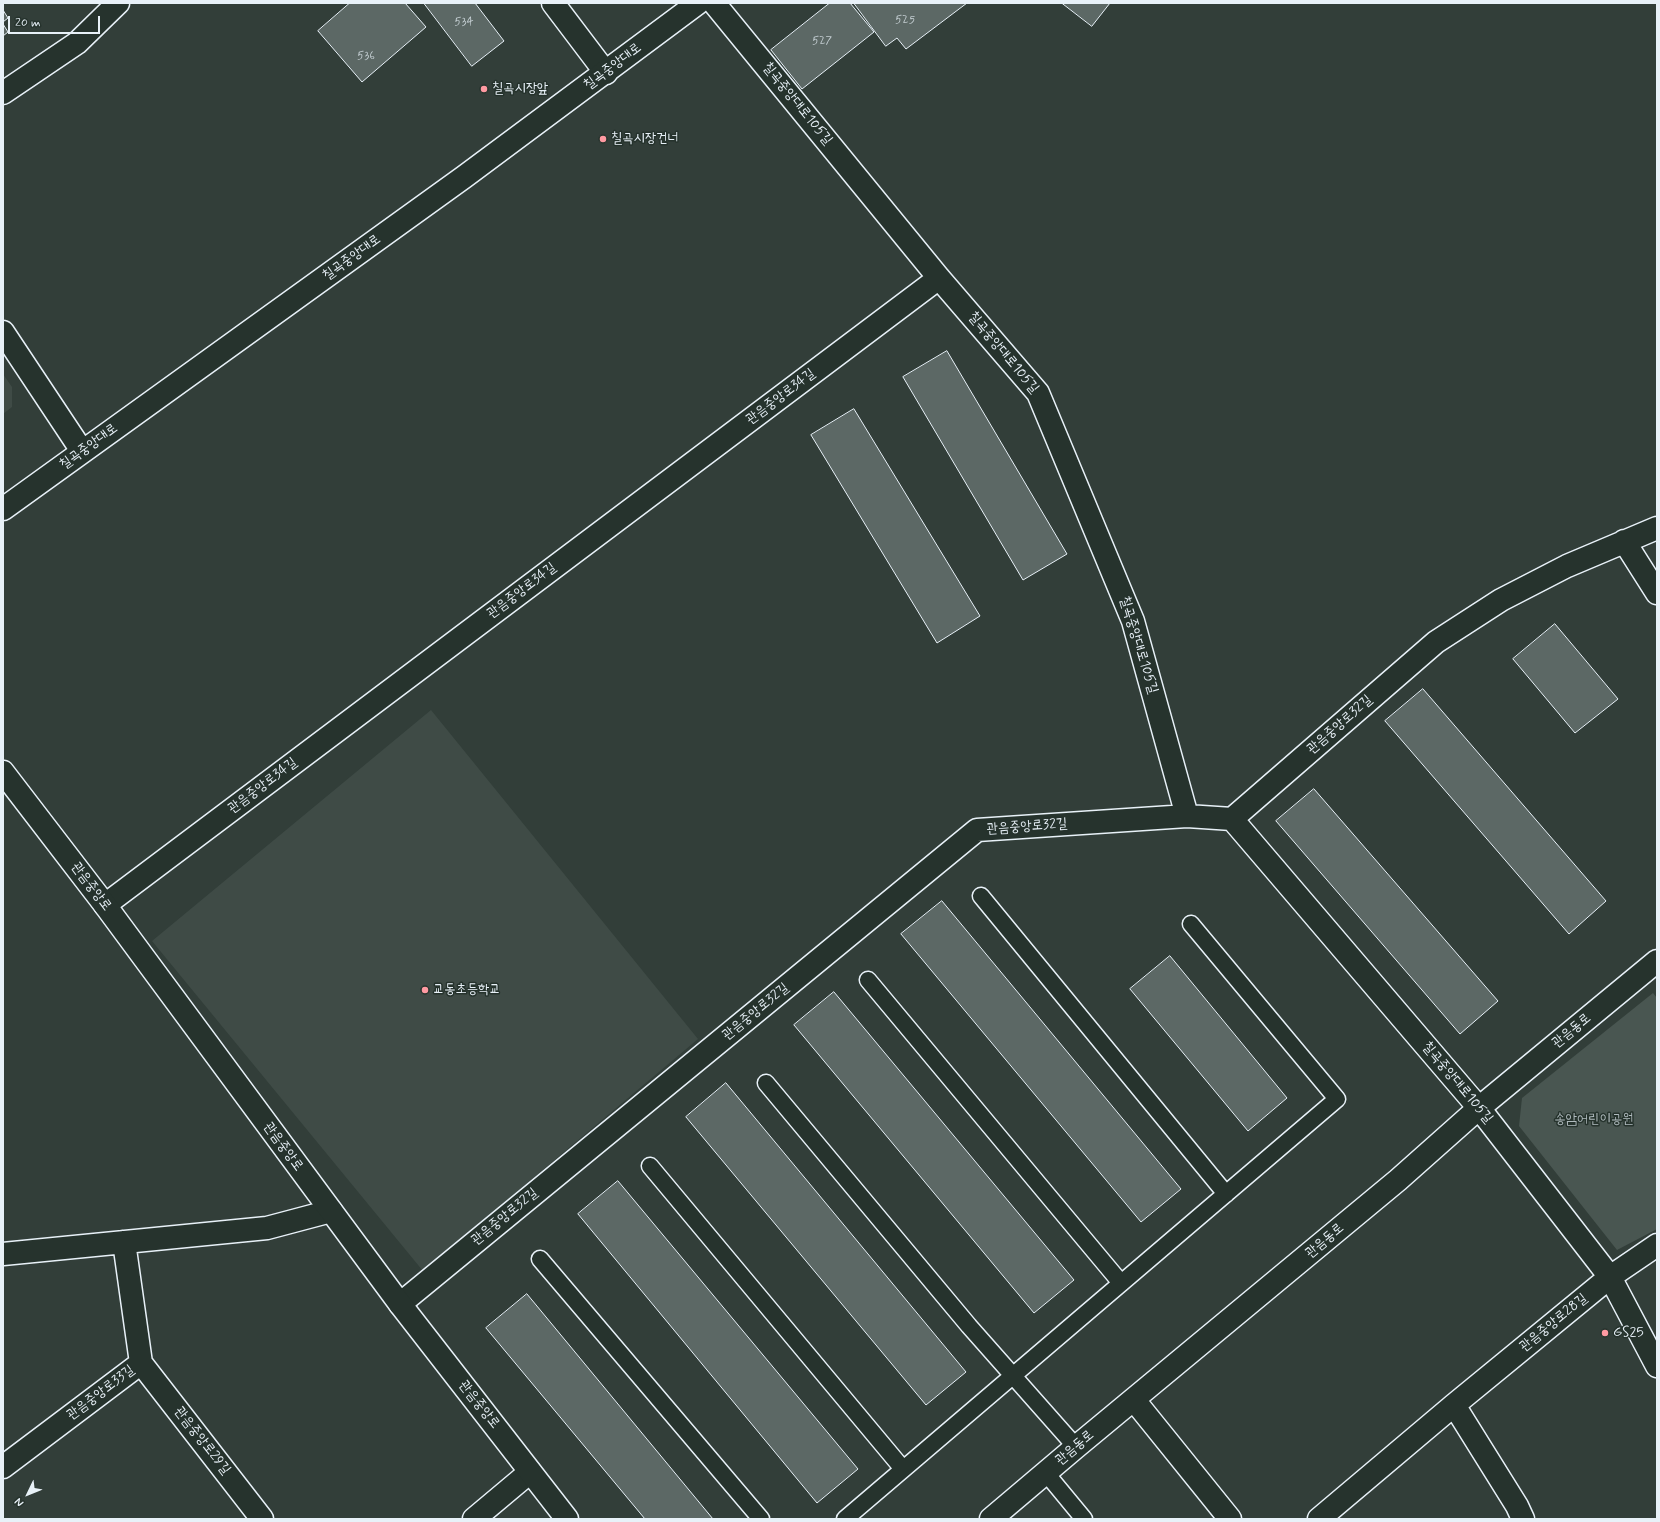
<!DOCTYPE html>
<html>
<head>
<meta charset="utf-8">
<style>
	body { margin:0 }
	#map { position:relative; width:1660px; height:1522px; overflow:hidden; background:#323e39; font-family:Mynerve,sans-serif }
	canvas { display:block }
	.frame { position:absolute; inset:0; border:4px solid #e8f1f8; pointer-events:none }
	.north { position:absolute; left:8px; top:1474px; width:40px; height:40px; -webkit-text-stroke:3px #26332d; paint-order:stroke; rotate:227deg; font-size:11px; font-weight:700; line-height:16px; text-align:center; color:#e8f1f8 }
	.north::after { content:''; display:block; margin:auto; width:14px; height:18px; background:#e8f1f8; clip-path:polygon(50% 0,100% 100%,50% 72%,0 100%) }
	.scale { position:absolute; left:8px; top:16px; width:92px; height:18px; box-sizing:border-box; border:2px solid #e8f1f8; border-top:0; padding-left:5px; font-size:12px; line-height:14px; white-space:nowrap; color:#e8f1f8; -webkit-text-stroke:3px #26332d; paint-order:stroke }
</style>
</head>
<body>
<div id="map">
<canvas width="1660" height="1522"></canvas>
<div class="frame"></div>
<div class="north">N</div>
<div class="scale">20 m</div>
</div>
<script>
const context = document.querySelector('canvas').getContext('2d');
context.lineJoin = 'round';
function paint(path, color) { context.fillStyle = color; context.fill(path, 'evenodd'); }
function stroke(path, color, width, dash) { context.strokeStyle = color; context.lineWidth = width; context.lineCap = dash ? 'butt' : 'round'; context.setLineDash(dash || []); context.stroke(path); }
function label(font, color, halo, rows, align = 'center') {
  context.font = font + ' Mynerve,"Poor Story",sans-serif'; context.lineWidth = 3; context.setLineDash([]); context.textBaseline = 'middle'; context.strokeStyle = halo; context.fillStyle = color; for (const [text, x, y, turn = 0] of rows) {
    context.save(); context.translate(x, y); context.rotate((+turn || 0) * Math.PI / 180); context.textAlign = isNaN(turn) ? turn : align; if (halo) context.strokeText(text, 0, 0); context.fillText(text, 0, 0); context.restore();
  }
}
paint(new Path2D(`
	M3 374 12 387V407L3 414Z
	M431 710 698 1039 423 1271 152 941Z`), '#3f4b46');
paint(new Path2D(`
	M1653 993 1657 998V1229L1617 1250 1519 1126 1522 1098Z`), '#495651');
const building = new Path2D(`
	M350 3H405L426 27 362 82 318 31Z
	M424 3H475L504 41 472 66Z
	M830 3H850L874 32 802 89 771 50Z
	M854 3H967L906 49 897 38 886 46Z
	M1062 3H1110L1092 26Z
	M3 10 8 18 3 22Z
	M3 24 8 32 3 36Z
	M947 351 1067 554 1023 580 903 377Z
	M854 409 980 616 937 643 811 435Z
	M1555 624 1618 699 1575 733 1513 659Z
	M1423 689 1606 901 1569 934 1385 721Z
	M1314 789 1498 1001 1460 1034 1276 821Z
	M942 901 1181 1189 1141 1222 901 934Z
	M1170 956 1287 1098 1248 1131 1130 989Z
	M834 992 1074 1280 1034 1313 794 1025Z
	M726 1083 966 1372 926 1405 686 1117Z
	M618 1181 858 1469 817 1503 578 1214Z
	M527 1294 713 1519H645L486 1328Z`);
paint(building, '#5c6865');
stroke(building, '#e8f1f8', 1);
const lane = new Path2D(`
	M981 896 1226 1194
	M868 980 1121 1283
	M766 1083 969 1326 1076 1447
	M650 1166 903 1469
	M540 1259 761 1519
	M1046 1473 1084 1519
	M845 1519 1337 1099 1191 924`);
const street = new Path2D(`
	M553 3 606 73
	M714 3 939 278 1038 393 1133 621 1187 816
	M3 93 77 43 118 3
	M3 332 82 451
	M1624 541 1657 593
	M1232 819 1479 1108 1610 1277 1657 1366
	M105 905 939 278
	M124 1242 141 1363 262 1519
	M3 1254 267 1228 331 1211
	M400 1304 977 830 1187 816 1232 819 1436 642 1501 600 1567 566 1657 528
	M1134 1400 1230 1519
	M1454 1405 1517 1506 1523 1519
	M3 1467 141 1363
	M474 1519 530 1472
	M991 1519 1076 1447 1398 1180 1479 1108 1657 961
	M1319 1519 1454 1405 1610 1277 1657 1245`);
const secondary = new Path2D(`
	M3 772 105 905 400 1304 567 1519`);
const primary = new Path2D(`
	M3 509 464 177 698 3`);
stroke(lane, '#e8f1f8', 19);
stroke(street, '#e8f1f8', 25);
stroke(secondary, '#e8f1f8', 25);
stroke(primary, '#e8f1f8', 25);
stroke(lane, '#26332d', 16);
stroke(street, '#26332d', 22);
stroke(secondary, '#26332d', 22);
stroke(primary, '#26332d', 22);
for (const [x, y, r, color] of [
	[484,89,4,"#ff9aa2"],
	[603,139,4,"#ff9aa2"],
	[425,990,4,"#ff9aa2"],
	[1605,1333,4,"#ff9aa2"]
]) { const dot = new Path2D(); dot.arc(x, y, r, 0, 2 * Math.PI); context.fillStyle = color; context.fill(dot); stroke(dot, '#26332d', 1.5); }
label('12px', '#c5cfd3', null, [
	["525",905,20],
	["534",464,22],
	["527",822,41],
	["536",366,56]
]);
label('14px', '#e8f1f8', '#26332d', [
	["칠곡중앙대로",613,67,-37],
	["칠곡중앙대로105길",797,104,51],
	["칠곡중앙대로",352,258,-36],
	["칠곡중앙대로105길",1003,353,50],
	["관음중앙로34길",781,397,-37],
	["칠곡중앙대로",89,447,-36],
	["관음중앙로34길",522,591,-37],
	["칠곡중앙대로105길",1138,645,73],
	["관음중앙로32길",1340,725,-41],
	["관음중앙로34길",263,786,-37],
	["관음중앙로32길",1027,827,-4],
	["관음중앙로",91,887,53],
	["관음중앙로32길",756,1012,-39],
	["관음동로",1572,1031,-39],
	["칠곡중앙대로105길",1457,1083,50],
	["관음중앙로",283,1147,54],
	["관음중앙로32길",505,1217,-39],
	["관음동로",1325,1241,-40],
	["관음중앙로28길",1554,1323,-39],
	["관음중앙로33길",101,1393,-37],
	["관음중앙로",479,1405,52],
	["관음중앙로29길",202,1441,52],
	["관음동로",1075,1448,-40]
]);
label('14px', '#e8f1f8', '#26332d', [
	["칠곡시장앞",492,89],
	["칠곡시장건너",611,139],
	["교동초등학교",433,990],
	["GS25",1613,1333]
], 'left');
label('14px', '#b0bbbe', '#26332d', [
	["송암어린이공원",1594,1120]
]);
</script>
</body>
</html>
